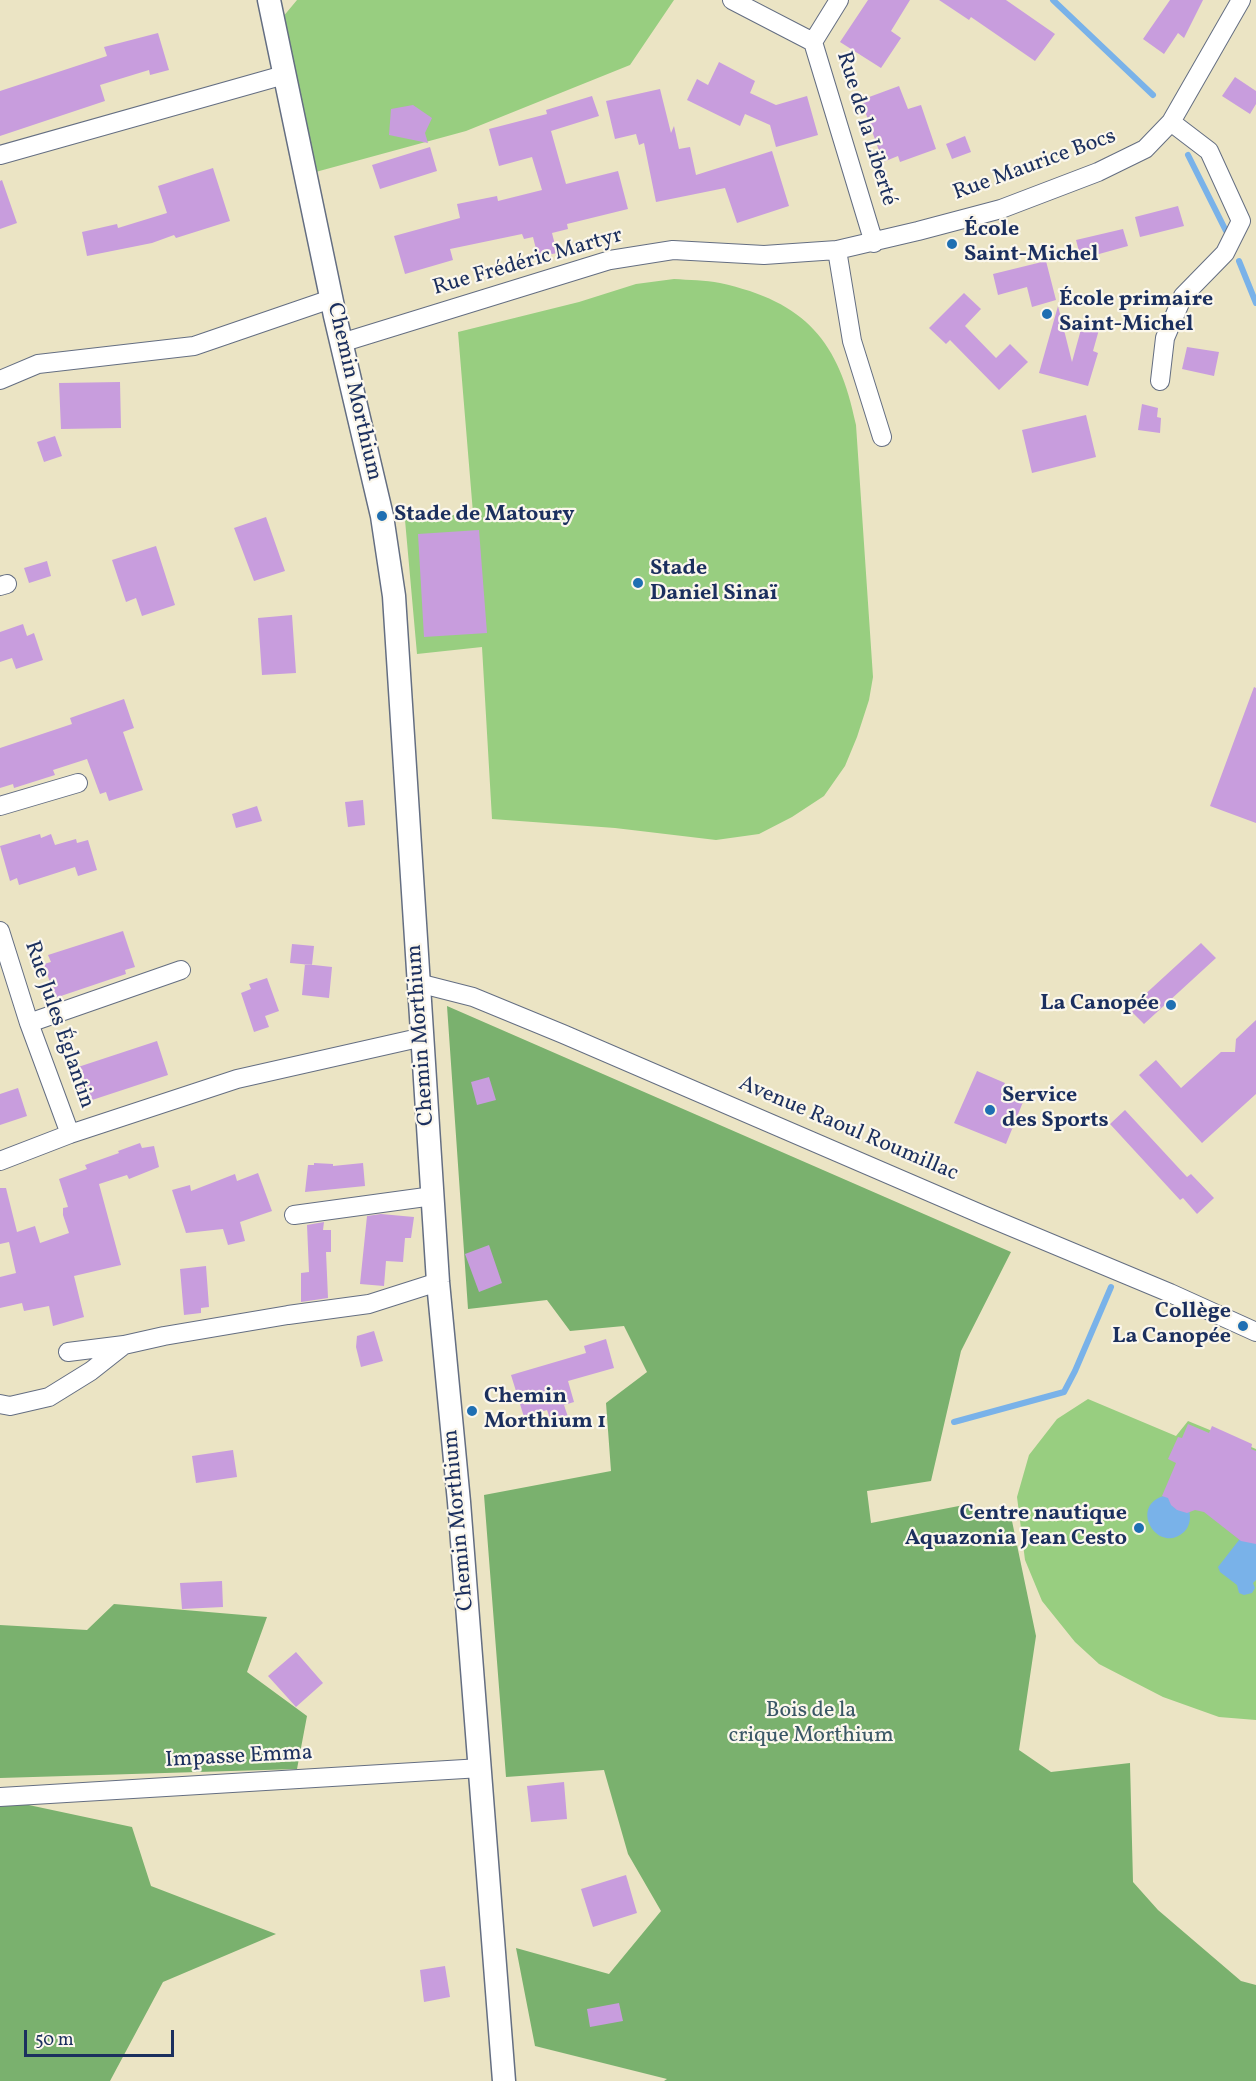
<!DOCTYPE html>
<html>
<head>
<meta charset="utf-8">
<style>
	body { margin:0 }
	#map { position:relative; width:1256px; height:2081px; overflow:hidden; background:#ebe4c4; font-family:Vollkorn,serif }
	canvas { display:block }
	.scale { position:absolute; left:24px; top:2030px; width:150px; height:27px; box-sizing:border-box; border:3px solid #1b2f5e; border-top:0; padding-left:8px; font-size:18px; line-height:21px; white-space:nowrap; color:#1b2f5e; -webkit-text-stroke:4px #fbf7ec; paint-order:stroke }
</style>
</head>
<body>
<div id="map">
<canvas width="1256" height="2081"></canvas>
<div class="scale">50 m</div>
</div>
<script>
const context = document.querySelector('canvas').getContext('2d');
context.lineJoin = 'round';
function paint(path, color) { context.fillStyle = color; context.fill(path, 'evenodd'); }
function stroke(path, color, width, dash) { context.strokeStyle = color; context.lineWidth = width; context.lineCap = dash ? 'butt' : 'round'; context.setLineDash(dash || []); context.stroke(path); }
function label(font, color, halo, rows, align = 'center') {
  context.font = font + ' Vollkorn,serif'; context.lineWidth = 4.5; context.setLineDash([]); context.textBaseline = 'middle'; context.strokeStyle = halo; context.fillStyle = color; for (const [text, x, y, turn = 0] of rows) {
    context.save(); context.translate(x, y); context.rotate((+turn || 0) * Math.PI / 180); context.textAlign = isNaN(turn) ? turn : align; if (halo) context.strokeText(text, 0, 0); context.fillText(text, 0, 0); context.restore();
  }
}
paint(new Path2D(`
	M297 0H674L630 65 466 131 312 173 282 18Z
	M674 279C689 280 705 280 720 283 806 302 839 341 856 425L873 677 869 700 857 737 845 766 824 796 792 817 759 834 716 840 615 828 492 819 482 647 417 654 405 520 473 513 458 332 579 302 636 284Z
	M1088 1399 1176 1436 1188 1421 1256 1449V1720L1219 1717 1163 1697 1099 1664 1075 1642 1042 1601 1025 1560 1017 1497 1029 1455 1057 1419Z`), '#98ce80');
paint(new Path2D(`
	M447 1006 1011 1252 961 1351 931 1481 867 1491 871 1523 964 1505 1012 1521 1036 1636 1019 1750 1051 1772 1130 1763 1133 1882 1158 1910 1241 1981 1256 1985V2081H664L667 2079 535 2046 516 1948 609 1974 661 1911 628 1854 604 1770 506 1777 484 1495 611 1471 606 1403 647 1372 624 1326 570 1331 547 1300 468 1309Z
	M114 1604 267 1617 247 1672 307 1716 297 1769 0 1778V1625L87 1630Z
	M24 1804 132 1827 151 1886 276 1934 163 1982 110 2081H0V1806Z`), '#7ab16e');
paint(new Path2D(`
	M1167 1495 1189 1510C1191 1518 1190 1526 1184 1532 1158 1556 1126 1504 1167 1495Z
	M1246 1531 1256 1538V1580L1253 1583 1255 1588 1252 1593 1244 1595 1239 1593 1237 1585 1220 1572 1218 1567Z`), '#79b2e9');
stroke(new Path2D(`
	M1053 0 1153 95
	M1188 155 1226 231
	M1239 261 1256 303
	M954 1422 1064 1392 1075 1371 1111 1287`), '#79b2e9', 6);
paint(new Path2D(`
	M868 0H910L891 31 901 38 881 68 840 42Z
	M939 0H1006L1055 34 1035 61 971 17 969 20Z
	M1170 0H1203L1184 38 1178 33 1164 54 1143 39Z
	M158 33 169 70 150 75 149 70 100 85 105 101 0 136V91L107 56 104 47Z
	M719 62 755 81 750 93 776 105 807 96 818 135 776 147 770 125 745 114 740 126 687 100 697 79 708 85Z
	M1235 77 1256 91V104L1250 114 1222 96Z
	M899 86 908 109 921 105 936 149 900 162 898 156 883 162 861 100Z
	M660 89 671 133 674 126 679 149 690 147 696 175 772 151 789 206 737 223 725 188 656 202 644 143 639 145 636 134 615 139 606 101Z
	M592 96 599 116 551 131 566 184 618 171 628 209 567 224 568 229 552 233 557 253 538 257 533 237 524 239 522 234 450 249 453 260 405 274 394 236 460 218 457 204 497 196 498 201 542 190 532 157 499 166 489 129 547 114 546 110Z
	M413 105 432 118 425 133 428 143 389 135 391 109Z
	M965 136 971 152 952 159 946 144Z
	M430 147 437 171 380 189 372 165Z
	M213 168 230 221 176 238 174 235 152 243 87 256 82 232 117 224 118 228 167 213 158 186Z
	M2 180 17 223 0 229V181Z
	M1178 206 1184 226 1140 237 1135 217Z
	M1123 229 1128 246 1081 259 1076 240Z
	M1046 261 1056 300 1032 307 1027 287 998 295 993 274Z
	M964 293 981 309 965 326 996 358 1010 344 1028 362 999 390 950 340 946 344 929 328Z
	M1058 306 1072 362 1083 322 1100 326 1093 351 1098 353 1088 386 1039 373Z
	M1187 347 1219 352 1214 376 1182 369Z
	M120 382 121 428 61 429 59 383Z
	M1142 404 1158 408 1157 417 1161 418 1160 433 1138 430Z
	M1086 415 1096 457 1032 473 1022 430Z
	M55 436 62 456 44 462 37 442Z
	M266 517 285 571 254 581 234 528Z
	M479 530 487 633 424 637 418 534Z
	M156 546 175 605 142 616 136 598 126 602 112 560Z
	M47 561 51 576 29 583 24 568Z
	M292 615 296 673 262 675 258 618Z
	M23 624 27 636 34 633 43 660 16 669 12 658 0 662V632Z
	M1254 687 1256 688V823L1210 806Z
	M124 699 134 728 123 732 143 790 109 801 106 792 100 794 87 759 53 770 55 775 14 788 13 784 0 788V748L72 724 70 718Z
	M363 800 365 825 348 827 345 802Z
	M257 806 262 821 236 828 232 814Z
	M40 834 41 838 51 834 55 845 76 839 77 843 88 840 97 870 78 876 75 867 19 885 17 878 10 881 0 846Z
	M123 931 135 967 125 970 126 974 55 998 44 964 51 962 48 955Z
	M1201 943 1216 958 1144 1024 1129 1009Z
	M292 944 314 946 312 965 290 963Z
	M305 964 332 967 329 998 302 995Z
	M267 978 279 1011 265 1016 269 1027 254 1032 241 993 251 989 249 984Z
	M1256 1020V1094L1202 1143 1139 1075 1156 1060 1181 1088 1221 1052H1235L1236 1039Z
	M157 1041 168 1075 80 1104 69 1070Z
	M977 1071 1005 1083 1001 1093 1023 1102 1006 1144 954 1123Z
	M489 1077 496 1100 477 1105 471 1082Z
	M18 1088 27 1116 0 1125V1094Z
	M1125 1110 1187 1177 1191 1174 1214 1198 1197 1214 1183 1198 1180 1200 1110 1124Z
	M140 1143 142 1148 154 1146 159 1167 129 1179 127 1175 99 1184 121 1265 74 1276 84 1317 53 1326 49 1306 24 1311 22 1303 0 1308V1277L16 1273 9 1242 0 1244V1188H6L17 1232 35 1226 40 1243 69 1233 63 1215V1208L68 1207 59 1179 87 1169 85 1165 119 1153 118 1151Z
	M314 1163 333 1164V1166L363 1163 365 1186 305 1192 308 1165H314Z
	M258 1173 272 1211 240 1222 245 1241 228 1245 223 1229 186 1233 172 1190 190 1185 191 1191 235 1174 237 1181Z
	M381 1214 414 1217 411 1238H405L403 1262 386 1261 384 1286 360 1284 367 1216Z
	M324 1222 323 1230H331V1252H326L328 1298 301 1302V1273L309 1272 307 1225Z
	M489 1245 502 1283 479 1292 465 1254Z
	M206 1266 209 1307 201 1308V1313L184 1315 180 1269Z
	M374 1331 383 1361 361 1367 356 1347 357 1336Z
	M606 1339 614 1368 568 1381 574 1402 564 1405 568 1417 551 1422 547 1410 524 1417 511 1375 586 1353 584 1346Z
	M1188 1424 1209 1433 1212 1426 1252 1444 1251 1449 1256 1451V1544L1241 1541 1204 1512 1195 1510 1187 1513 1177 1510 1171 1505 1168 1498 1162 1496 1176 1463 1168 1459 1178 1437 1182 1438Z
	M233 1450 237 1477 196 1483 192 1456Z
	M222 1581 223 1607 182 1609 180 1583Z
	M296 1652 323 1683 296 1707 268 1676Z
	M564 1782 567 1819 531 1822 527 1786Z
	M626 1875 637 1913 593 1927 581 1889Z
	M445 1966 450 1997 424 2002 420 1970Z
	M619 2003 623 2021 590 2027 587 2009Z`), '#c89ddd');
const minor = new Path2D(`
	M732 0 813 42
	M839 0 813 42 874 243
	M0 155 284 75
	M837 250 852 341 882 437
	M341 343 610 260 673 250 764 255 837 250 918 231 1001 209 1098 172 1145 149 1171 122 1241 0
	M0 380 38 364 194 346 331 299
	M1160 381 1165 338 1183 296 1225 253 1241 221 1209 151 1171 122
	M0 586 7 584
	M0 806 78 783
	M0 931 29 1023 70 1134
	M418 983 473 997 563 1034 983 1215 1170 1293 1256 1332
	M29 1023 181 970
	M0 1161 70 1134 237 1079 423 1037
	M294 1215 433 1196
	M68 1352 124 1345
	M0 1404 10 1406 49 1397 91 1371 124 1345 164 1336 288 1315 369 1304 438 1282
	M0 1797 481 1768`);
const tertiary = new Path2D(`
	M269 0 335 316 382 516 394 596 438 1282 459 1502 504 2081`);
stroke(minor, '#646e82', 20);
stroke(tertiary, '#646e82', 25);
stroke(minor, '#fff', 18);
stroke(tertiary, '#fff', 22);
for (const [x, y, r, color] of [
	[952,244,6,"#1f6fb2"],
	[1047,314,6,"#1f6fb2"],
	[382,516,6,"#1f6fb2"],
	[638,583,6,"#1f6fb2"],
	[1171,1005,6,"#1f6fb2"],
	[990,1110,6,"#1f6fb2"],
	[1243,1326,6,"#1f6fb2"],
	[472,1411,6,"#1f6fb2"],
	[1139,1528,6,"#1f6fb2"]
]) { const dot = new Path2D(); dot.arc(x, y, r, 0, 2 * Math.PI); context.fillStyle = color; context.fill(dot); stroke(dot, '#fbf7ec', 2); }
label('22px', '#1b2f5e', '#fbf7ec', [
	["Rue de la Liberté",865,129,73],
	["Rue Maurice Bocs",1035,166,-20],
	["Rue Frédéric Martyr",528,263,-16],
	["Chemin Morthium",353,392,77],
	["Rue Jules Églantin",58,1025,71],
	["Chemin Morthium",422,1035,-94],
	["Avenue Raoul Roumillac",848,1130,23],
	["Chemin Morthium",460,1520,-95],
	["Impasse Emma",239,1758,-3]
]);
label('bold 22px', '#1b2f5e', '#fbf7ec', [
	["École",964,231],
	["Saint-Michel",964,256],
	["École primaire",1059,301],
	["Saint-Michel",1059,326],
	["Stade de Matoury",394,516],
	["Stade",650,570],
	["Daniel Sinaï",650,595],
	["La Canopée",1159,1005,"right"],
	["Service",1002,1097],
	["des Sports",1002,1122],
	["Collège",1231,1313,"right"],
	["La Canopée",1231,1338,"right"],
	["Chemin",484,1398],
	["Morthium 1",484,1423],
	["Centre nautique",1127,1515,"right"],
	["Aquazonia Jean Cesto",1127,1540,"right"]
], 'left');
label('22px', '#3a5766', '#fbf7ec', [
	["Bois de la",811,1712],
	["crique Morthium",811,1737]
]);
</script>
</body>
</html>
